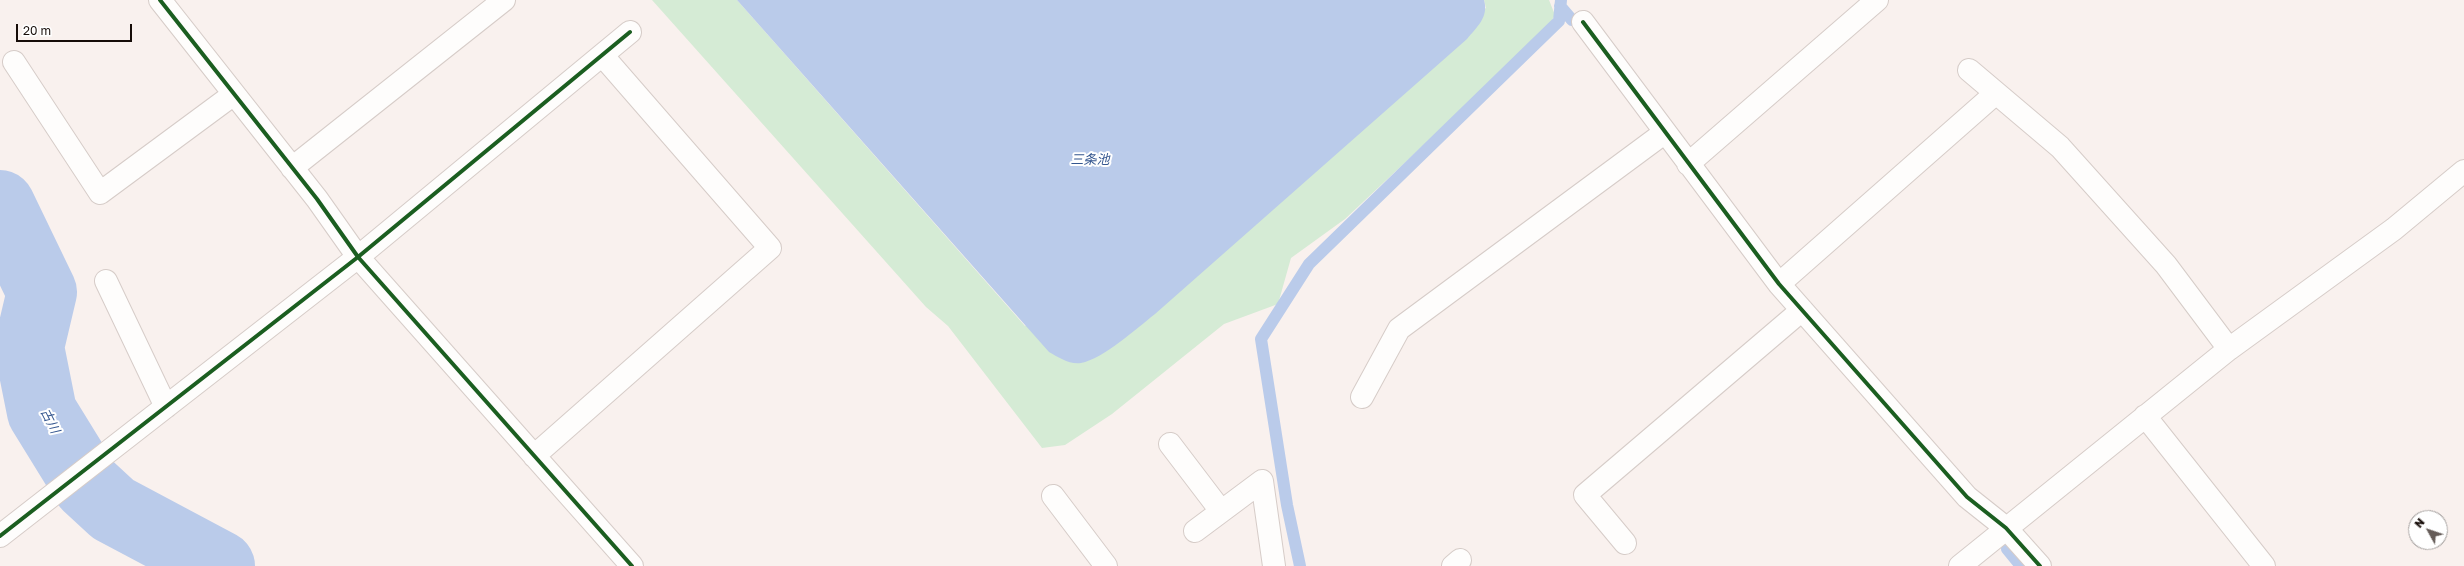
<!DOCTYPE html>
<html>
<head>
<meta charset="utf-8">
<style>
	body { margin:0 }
	#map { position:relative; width:2464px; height:566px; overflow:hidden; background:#f9f1ee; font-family:"Golos Text",sans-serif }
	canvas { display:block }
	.north { position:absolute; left:2408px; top:510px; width:40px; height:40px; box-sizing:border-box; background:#fff; border:1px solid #a29e9c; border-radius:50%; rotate:310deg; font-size:11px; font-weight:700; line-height:16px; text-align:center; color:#160c08 }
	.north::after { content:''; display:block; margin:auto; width:14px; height:18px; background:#655c58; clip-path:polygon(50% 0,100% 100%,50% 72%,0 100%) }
	.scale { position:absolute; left:16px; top:24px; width:116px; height:18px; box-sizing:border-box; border:2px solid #160c08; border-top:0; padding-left:5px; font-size:12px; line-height:14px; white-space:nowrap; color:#160c08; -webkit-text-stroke:3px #fff; paint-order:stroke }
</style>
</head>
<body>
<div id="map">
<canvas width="2464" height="566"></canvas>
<div class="north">N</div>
<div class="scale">20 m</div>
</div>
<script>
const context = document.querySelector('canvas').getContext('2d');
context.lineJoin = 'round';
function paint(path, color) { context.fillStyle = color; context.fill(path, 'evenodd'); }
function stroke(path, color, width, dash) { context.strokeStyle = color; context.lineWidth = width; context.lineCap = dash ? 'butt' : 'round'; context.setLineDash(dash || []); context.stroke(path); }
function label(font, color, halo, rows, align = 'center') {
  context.font = font + ' "Golos Text","Noto Sans JP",sans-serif'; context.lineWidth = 4; context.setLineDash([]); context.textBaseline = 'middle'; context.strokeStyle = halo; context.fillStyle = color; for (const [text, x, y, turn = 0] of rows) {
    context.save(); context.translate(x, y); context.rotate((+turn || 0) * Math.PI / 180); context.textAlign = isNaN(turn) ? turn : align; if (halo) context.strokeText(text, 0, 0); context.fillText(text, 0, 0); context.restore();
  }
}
paint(new Path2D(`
	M652 0H737L1025 326 1486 8 1484 0H1549L1555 15 1547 29 1345 219 1291 258 1278 304 1224 324 1112 414 1065 445 1042 448 948 326 926 307Z`), '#d5ebd5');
paint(new Path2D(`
	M737 0H1484C1489 17 1477 27 1467 39L1155 314C1137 328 1103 359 1081 363 1070 365 1058 357 1049 352Z`), '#bacbea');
stroke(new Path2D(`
	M1560 6 1572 20
	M2007 549 2021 566
	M1300 566 1287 505 1261 339 1309 264 1559 21 1561 0`), '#bacbea', 12);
stroke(new Path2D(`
	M0 205 42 292 29 347 42 412 87 485 113 509 220 566`), '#bacbea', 70);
const minor = new Path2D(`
	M160 0 317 199 358 257 632 566
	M1583 22 1779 284 1967 497 2006 528 2040 566
	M14 62 100 193 234 94
	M1969 70 2060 147 2166 265 2229 349
	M1688 164 1877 0
	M292 168 504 0
	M106 281 166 407
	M1779 284 1996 93
	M1362 397 1399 329 1664 133
	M2145 416 2264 566
	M1170 444 1221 511
	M534 456 770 248 602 55
	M1053 496 1106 566
	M1195 531 1262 481 1274 566
	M0 536 358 257 630 32
	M1625 543 1585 495 1802 310
	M1453 566 1460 560
	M1960 566 2229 349 2394 229 2464 171`);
stroke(minor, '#d6ccc8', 24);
stroke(minor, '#fefdfc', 22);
stroke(new Path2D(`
	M160 0 317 199 358 257 632 566
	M1583 22 1779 284 1967 497 2006 528 2040 566
	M0 536 358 257 630 32`), '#1b5e20', 4);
label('italic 13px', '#34568f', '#fff', [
	["三条池",1090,160],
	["古川",50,421,63]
]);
</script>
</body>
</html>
